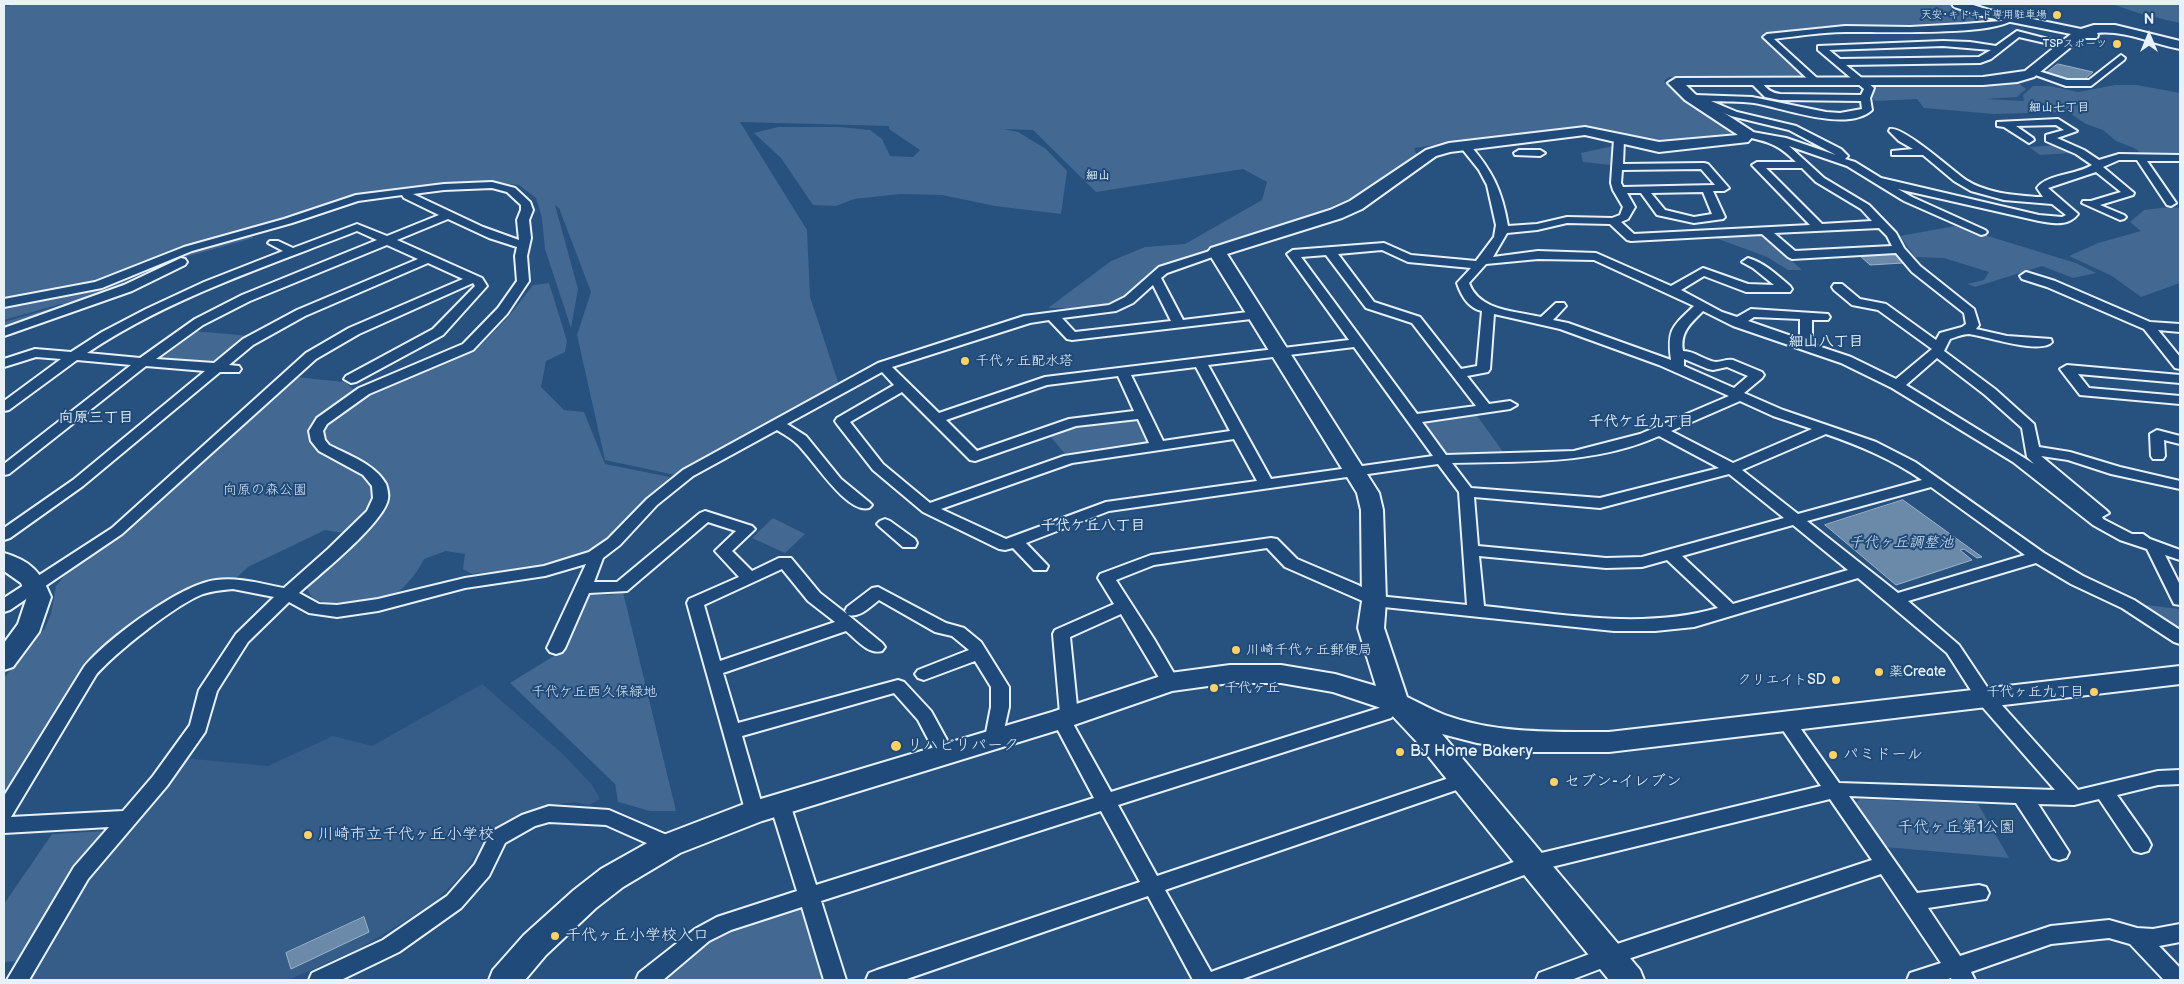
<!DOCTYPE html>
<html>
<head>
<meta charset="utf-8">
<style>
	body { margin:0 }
	#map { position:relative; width:2184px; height:984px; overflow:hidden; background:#27517f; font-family:"Balsamiq Sans",sans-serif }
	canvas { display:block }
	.frame { position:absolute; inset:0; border:5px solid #e8f1f8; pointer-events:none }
	.north { position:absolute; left:2124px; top:10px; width:50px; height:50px; -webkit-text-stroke:4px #1f4a7a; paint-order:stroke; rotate:0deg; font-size:14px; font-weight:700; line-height:20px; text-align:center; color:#e8f1f8 }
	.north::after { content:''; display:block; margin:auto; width:18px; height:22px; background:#e8f1f8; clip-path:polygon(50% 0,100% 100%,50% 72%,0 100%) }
</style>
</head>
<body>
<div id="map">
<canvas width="2184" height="984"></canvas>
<div class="frame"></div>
<div class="north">N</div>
</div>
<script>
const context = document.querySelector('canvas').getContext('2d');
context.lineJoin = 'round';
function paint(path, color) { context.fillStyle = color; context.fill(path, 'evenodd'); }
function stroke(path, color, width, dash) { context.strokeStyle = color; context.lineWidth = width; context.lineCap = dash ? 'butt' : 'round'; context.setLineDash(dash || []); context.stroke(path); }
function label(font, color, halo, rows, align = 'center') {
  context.font = font + ' "Balsamiq Sans","Klee One",sans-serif'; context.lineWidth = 4; context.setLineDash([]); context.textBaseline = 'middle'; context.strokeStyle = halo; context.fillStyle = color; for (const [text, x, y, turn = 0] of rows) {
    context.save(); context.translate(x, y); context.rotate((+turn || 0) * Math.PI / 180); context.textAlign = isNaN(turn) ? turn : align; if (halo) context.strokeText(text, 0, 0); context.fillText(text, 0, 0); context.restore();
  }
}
paint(new Path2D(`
	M482 684 564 755 592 785 600 799 589 805 574 802 560 804 540 808 521 815 483 843 464 873 436 900 413 916 355 951 288 980H26L91 873 184 758 268 766 333 736 372 746Z`), '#355d88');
paint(new Path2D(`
	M8 4H1954L1996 21 1907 28 1851 25 1761 36 1804 76 1803 78 1669 77 1664 81 1733 130 1731 137 1665 144 1579 129 1546 131 1414 148 1417 155 1351 202 1169 265 1152 272 1122 300 1090 308H1048L1111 261 1145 247 1185 244 1262 200 1267 182 1243 169 1096 192 1033 130 1004 129 1018 132 1046 149 1067 171 1061 214 995 206 942 195 900 194 854 199 836 206 813 205 781 158 754 133 778 127H839L870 130 882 139 890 156 913 157 920 150 889 129V126L740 122 807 230 810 297 839 385 776 422 701 459 675 475 605 460 577 335 591 292 559 208 555 205 578 289 571 328 545 249 542 218 536 198 519 185 491 182 383 193 249 231 253 238 189 256 157 268 120 287 69 306 61 304 4 320V307L98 288 129 277 191 251 242 235 244 230 169 253 99 281 4 302V5L10 6Z
	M2112 4H2180V23L2141 14Z
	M2016 81 2026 89 2017 97 1986 99 2024 101 2023 95 2033 86H2050L2078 92 2115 85H2137L2180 93V155L2141 153 2134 148 2116 141 2103 130 2086 124 2068 112 1994 114 1924 108 1917 99 1875 101 1872 98 1875 90 1870 85Z
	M2059 145 2069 149 2065 150 2071 153 2040 155 2029 147Z
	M1613 146 1611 165 1583 162 1581 153Z
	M2169 207 2180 208V283L2141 297 2112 276 2069 256 2098 243 2141 231 2130 222 2144 210Z
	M1955 226 2076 263 2096 273 2073 278 2042 266 1975 287 1967 284 1984 280 1989 272 1944 258 1915 257 1900 236Z
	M1763 234 1802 270H1788L1767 257 1713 237Z
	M549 283 567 341 565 352 546 361 541 387 564 410 584 412 605 464 670 477C645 501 606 545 574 558 542 570 505 570 472 574L463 569 465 554 446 551 424 559C417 573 407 585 395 595 382 604 324 609 312 597 310 595 308 589 306 587L361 536 325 530 248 567 235 579 220 580 117 639 46 735 4 803V678L45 628 51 614 56 586 65 575 130 528 169 494 185 477 188 476 295 377 345 382 362 397 452 355 481 345 509 316 533 285Z
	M62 305 67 308 4 329V322Z
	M193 331 251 336 210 363 158 359 157 357Z
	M1475 413 1504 453 1448 454 1443 452 1422 423 1424 420Z
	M1134 418 1140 420 1149 440 1146 444 1066 455 1049 435 1075 426Z
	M773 518 805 534 785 553 752 538Z
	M623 592 676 811H650L618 802 615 784 510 683 565 649 588 595H611Z
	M2138 604 2179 609 2180 631Z
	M1860 799 1978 804 2009 858 1885 847 1855 803Z
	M107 831 18 961 4 962V904L52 834Z
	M799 906 805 907 828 980H654L724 931Z`), '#436891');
const water = new Path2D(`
	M2058 64 2093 72 2085 79H2063L2045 74Z
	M1895 253 1903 263 1870 265 1858 254Z
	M1903 500 1982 557 1977 558 1964 549 1960 550 1972 560 1896 585 1825 525Z
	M364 917 369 932 291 969 286 953Z`);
paint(water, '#6b8aaa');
stroke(water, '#9db3c9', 1);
const street = new Path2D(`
	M2011 15 2015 18C1997 37 1877 31 1846 32 1822 32 1798 36 1774 39L1818 79 1820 81 1815 84 1812 83 1763 37 1767 34 1845 26 1910 27 1964 24 2001 21Z
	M2017 31 2071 45 2067 48 2019 37 1991 59 1980 63 1846 65 1874 88 1870 98 1872 110C1847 133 1784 108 1754 103 1740 101 1725 102 1711 101L1737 112 1796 126 1841 149 1848 156 1845 159 1855 162 1881 178 2039 215 2062 217 2066 215 2052 204 2004 200 1971 191 1954 181 1923 155H1892V151L1913 149 1899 141 1889 131 1890 129C1903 126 1953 171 1966 180 1986 193 2013 195 2036 197H2043L2037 188C2046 174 2077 175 2092 165L2076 154 2046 141V135L2064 130 2056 125 2016 126 2033 138 2034 140 2029 143 2004 127 1997 126V122L2058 119 2077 131 2057 138 2084 150 2099 160 2119 154 2180 155V161H2147L2176 203 2171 206 2167 205 2137 160H2119L2103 167 2134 193 2133 195 2100 205 2124 215 2126 217 2124 219 2120 220 2082 203 2083 201H2091L2121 192 2096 172 2048 188 2078 214C2068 227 2053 223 2039 221L1898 189 1912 197 1985 230 1987 232 1985 234 1981 235 1904 201 1847 166 1789 146 1824 178 1869 205 1896 233 1904 248 1920 266 1974 309 1979 325 1976 329 2007 336 2051 339 2052 342C2041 355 1985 336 1969 334 1963 334 1956 337 1950 339L1944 351 1995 389 2034 424 2039 447 2070 452 2120 467 2180 481V489L2111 474 2068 460 2041 456 2106 510 2109 513 2102 517 2103 519 2132 534H2143L2150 539 2180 550V560L2165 555 2180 585V605L2174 604 2172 600 2147 549 2120 540 2093 525 2013 462 1892 388 1841 363 1733 326 1703 311C1690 324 1680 332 1683 351 1695 351 1705 361 1716 362 1722 362 1726 359 1733 360L1762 372 1764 375 1762 378 1744 393 1783 410 1876 442 1915 462 2044 553 2083 576 2134 600 2180 630V644L2174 642 2122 608 2071 584 2036 563 1908 601 1959 645 1991 693 2078 790 2158 771 2180 770V784L2158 785 2117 795 2148 839 2151 845 2148 851 2141 853 2134 851 2099 799 2074 805 2038 804 2069 852 2066 858 2059 860 2052 858 2016 803 1849 796 1917 893 1979 885 1986 887 1989 893 1986 899 1928 908 1960 956 2051 926 2109 920 2137 928 2153 929 2180 924V942L2159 946 2180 968V980H2164L2130 944 2109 938 2051 944 1971 972 1975 980H1952L1951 978 1945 980H1907L1910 973 1941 963 1881 874 1613 964 1571 980H1536L1539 973 1608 947 1872 860 1830 799 1535 871 1240 980H1193L1148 896 904 980H866L869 973 877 970 1140 882 1101 811 821 901 846 980H824L802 907 731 930 709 941 663 980H636L639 973 695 929 717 917 797 891 770 804 773 799 780 796 787 799 790 804 816 885 1094 798 1052 719 1055 714 1060 713 1053 634 1055 630 1114 604 1098 578 1100 574 1151 555 1271 538 1277 539 1297 559 1358 585 1378 596 1467 605 1459 492 1438 464 1109 511 1026 543 1048 566 1046 570H1034L1013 548 1005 550 999 549 923 512 873 470 837 424 835 421 837 418 894 385 882 372 787 424 806 436 841 479 869 502 872 505 869 508C846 514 812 457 796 443 791 438 783 434 777 430L693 476 657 505 620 545 603 558 594 582H617L700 513 705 511 752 526 755 529 752 532 732 551 752 571 779 558H791L820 593 847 614 845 611 847 607 872 588 878 587 946 623 964 628 981 642 1009 687V707L1001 743 994 745 987 743 985 738 991 707V687L975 661 924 680 918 678 915 674 918 670 969 650 952 636 935 632 879 600C870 607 860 618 848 615L882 643 885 647 882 651C868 655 856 639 846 631L723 673 738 723 898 680 904 682 931 711 954 753 952 758 945 760 938 758 918 720 894 693 742 736 764 812 761 817 754 820 747 817 687 603 689 599 739 577 715 551 736 531 708 522 627 591 589 593 565 648 562 652 556 654 550 652 547 648 586 564 545 576 465 588 378 611 337 617 309 613 289 602 248 642 217 691 205 732 167 786 88 879 29 980H7L74 867 109 827 4 833V796L84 667C107 639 181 584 216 580 239 577 262 584 284 588L328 549 367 511 373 498 372 486 363 475 319 451 311 441 309 431 317 418 359 388 463 344 498 308 517 281 515 256 517 247 489 238 448 219 397 240 482 278 487 286 443 335 356 382 351 383 344 379 346 376 433 329 475 286 473 283 359 334 316 359 122 534 10 610 4 612V598L112 528 306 353 349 328 463 279 428 263 305 316 253 345 229 365 239 366 241 369 239 372H220L83 486 10 538 4 540V528L73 480 205 371 146 366 9 474 4 475V464L131 365 77 360 9 410 4 411V401L61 359 36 357 4 367V359L35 349 71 352 102 332 146 309 204 282 283 251 268 243 270 241H278L293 248 357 224 387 236 439 215 404 198 402 195 358 201 292 223 192 251 102 288 4 307V299L95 282 184 247 284 219 356 195 444 184 492 182 515 188 530 202 533 210 529 220 531 238 527 256 529 281 507 314 473 350 369 394 327 424 323 431 325 440 329 445C348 455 375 464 386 484 387 487 389 495 388 499 384 523 319 575 299 593L319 604 337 605 378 599 465 578 544 566 589 552 608 539 647 499 683 470 878 363 1024 316 1109 305 1125 297 1159 267 1213 250H1221L1223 252 1221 254 1167 273 1161 278 1183 320 1256 311 1262 315 1260 318 1072 340 1067 339 1049 320 1030 323 892 367 939 413 1045 377 1349 340 1287 254 1293 250 1384 243 1411 255 1476 261 1494 237 1496 225 1487 185 1479 170 1459 145 1460 143H1468C1492 170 1502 190 1508 226L1537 224 1567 217 1612 218 1620 215 1623 207 1613 190 1611 183 1614 139 1619 136 1624 139 1623 164 1704 163 1708 164 1729 188 1724 191H1713L1725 217 1723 219 1694 223 1657 215 1641 193H1627L1635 207 1628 219 1621 222 1634 234 1810 225 1752 165 1757 162H1796C1777 143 1768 142 1743 136L1742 134 1747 131 1786 138 1836 155 1789 130 1731 116 1704 105 1702 103 1705 101 1695 99V95L1752 97 1826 112 1840 113 1862 109 1861 101 1780 100 1765 97 1749 81 1754 78C1766 83 1765 92 1780 94L1861 95 1864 89 1818 50V46L1943 41 1970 42 1996 46ZM1943 46 1991 50 1979 57 1840 59 1829 50ZM1766 168H1802L1816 182 1861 209 1872 221 1822 224ZM1701 169 1715 185 1623 187 1621 183 1622 170ZM492 188 507 192 521 205V210L517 220 519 240 483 227 413 194 444 190ZM1703 192 1712 214 1694 217 1665 210 1651 193ZM1567 223 1610 224 1627 240 1631 241 1762 234 1788 257 1792 259 1896 253 1912 272 1964 313 1966 324 1962 327 1940 333 1936 340 1886 304 1860 299 1842 284H1834L1832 287 1834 290 1852 305 1878 310 1932 349 1896 379 1851 357 1812 344V320H1828L1830 317 1828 314 1751 309 1737 317 1722 312 1681 290 1704 276 1746 292H1790L1792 289 1790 286C1777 275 1765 263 1748 258L1742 262 1753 268 1774 285 1748 284 1703 268 1671 286 1596 253 1538 251 1493 257 1507 233 1537 230ZM1879 228 1887 236 1892 246 1795 251 1774 233ZM357 231 377 240 242 295 195 319 140 358 87 353C169 298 265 267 357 231ZM387 245 418 259 297 310 243 339 214 363 156 359 203 325 250 301ZM1382 250 1408 262 1471 268 1457 283C1461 295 1468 308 1482 311L1477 366 1461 369 1420 317 1374 302 1338 254ZM1326 255 1366 308 1412 323 1476 406 1417 414 1301 257ZM1538 259 1594 260 1694 306C1672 327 1667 329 1671 360L1568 323 1553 320 1566 306 1564 303H1556L1541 317C1515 311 1479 311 1469 283L1486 264ZM1153 285 1171 321 1075 332 1062 318 1116 311 1133 303ZM1494 314 1560 329 1659 365 1729 396 1640 434 1574 451 1446 455 1422 422 1510 409 1517 405 1510 401 1489 404 1467 376 1488 372 1490 369ZM1754 317 1800 319V339L1748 321ZM1354 347 1433 456 1271 479 1208 365ZM1937 358 1985 395 2022 428 2027 457 2034 464 1906 385ZM1684 359 1708 369 1713 370 1727 367 1748 376 1734 388 1684 366ZM1196 367 1230 431 1163 441 1131 375ZM1118 376 1134 411 1069 419 977 451 946 420 1047 385ZM902 392 970 460 975 461 1076 426 1138 419 1149 443 1064 456 930 503 883 464 850 422ZM1740 401 1773 416 1812 429 1733 463 1671 431ZM1826 434C1860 446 1892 459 1922 480L1798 514 1742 470ZM1659 436 1719 468 1600 498 1471 488 1452 463C1523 461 1594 465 1659 436ZM1234 439 1257 481 1106 502 1006 539 941 509 1072 463ZM1729 474 1784 518 1642 557 1606 558 1478 546 1474 497 1600 508ZM1931 487 2025 555 1898 593 1807 521ZM1793 525 1848 570 1733 604 1682 556ZM1267 548 1285 567 1374 606 1614 631H1655L1694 627 1858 578 1947 653 1979 703 2055 790 1839 783 1791 715 1785 713 1779 715 1776 720 1821 786 1533 855 1211 972 1165 890 1471 785 1474 780 1471 775 1464 773 1157 876 1118 805 1391 718 1406 703 1403 698C1392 695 1387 702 1379 708L1111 792 1072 722 1075 721 1078 716 1070 637 1121 614 1164 686 1170 688 1176 686 1179 682 1154 639 1116 580 1154 565ZM1479 556 1606 568 1642 567 1667 560 1718 608C1642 630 1561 614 1484 606ZM782 569 808 601 835 622 720 661 704 605ZM233 589 274 597 236 634 199 690 190 725 153 776 123 811 11 817 96 675C115 653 175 605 203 594 213 591 222 590 233 589Z
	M2121 55 2125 58 2124 60 2091 86H2066L2027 72 2032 69 2067 80H2089Z
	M1519 150H1540L1545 153 1540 156 1515 155 1514 153Z
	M181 258 185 259 187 262 185 265 132 291 4 336V328L124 285Z
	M2026 272 2055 281 2150 322 2180 324V332L2158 330 2180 357V369L2175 368 2144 329 2047 287 2022 279 2020 276Z
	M2067 365 2180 375V383L2078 374 2089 388 2180 396V404L2080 395 2060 369Z
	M2157 430 2180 436V444L2164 440 2165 456 2163 459H2153L2151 456 2150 434Z
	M885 519 890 521 915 539 917 543 915 547H903L880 527 877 524 880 521Z
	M549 806 609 810 676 839 679 845 676 851 669 853 606 825 549 822 535 826 505 843 489 876 461 908 399 952 341 980H309L312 973 383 940 447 896 475 864 491 832 522 815Z`);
const secondary = new Path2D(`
	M1952 4H1970L1989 10 2081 29 2094 25H2115L2180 41V49C2152 44 2126 30 2097 33L2098 35 2097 38H2082L2034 77 2017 82 1983 85H1686L1695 94 1752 131 1755 134 1748 142 1659 152 1585 135 1450 152 1436 156 1362 209 1342 218 1227 254 1379 493 1383 510 1386 601 1384 628 1407 697C1420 703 1432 710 1445 715 1497 734 1555 732 1609 732L2180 666V684L1609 752H1533L1477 743 1442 734 1640 970 1644 980H1609L1416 741 1387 710 1333 692 1281 683H1230L1172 691 1071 726 762 821 680 853 623 887 596 908 546 955 525 980H489L493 970 524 935 574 890 601 869 658 837 744 804 1052 712 1170 673 1230 665H1281L1335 674 1376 686 1358 628 1362 601 1361 510 1357 493 1208 252 1211 248 1330 210 1350 201 1426 150 1449 143 1585 127 1659 142 1738 135 1685 100 1668 83 1676 78 1983 77 2025 71 2071 34 1986 17 1954 7Z
	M4 553C31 561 41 572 51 597L39 632 13 667 4 670V643L18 624 27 597 21 583 4 571Z`);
stroke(street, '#e8f1f8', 4);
stroke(secondary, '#e8f1f8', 4);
paint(street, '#1f4a7a');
paint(secondary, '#1f4a7a');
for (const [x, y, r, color] of [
	[2057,15,5,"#ffd166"],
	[2117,44,5,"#ffd166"],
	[965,361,5,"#ffd166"],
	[1236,650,5,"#ffd166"],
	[1879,672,5,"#ffd166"],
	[1836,680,5,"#ffd166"],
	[1214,688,5,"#ffd166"],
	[2094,692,5,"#ffd166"],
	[896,746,6,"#ffd166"],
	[1400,752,5,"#ffd166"],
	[1833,755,5,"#ffd166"],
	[1554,782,5,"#ffd166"],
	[308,835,5,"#ffd166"],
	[555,936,5,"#ffd166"]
]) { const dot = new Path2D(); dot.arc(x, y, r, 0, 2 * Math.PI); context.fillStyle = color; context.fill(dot); stroke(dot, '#1f4a7a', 2); }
label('11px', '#e8f1f8', '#1f4a7a', [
	["天安･キドキド専用駐車場",2047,15],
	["TSPスポーツ",2107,44]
], 'right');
label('bold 12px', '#e8f1f8', '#1f4a7a', [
	["細山七丁目",2059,108],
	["細山",1098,176]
]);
label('14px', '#e8f1f8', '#1f4a7a', [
	["千代ヶ丘配水塔",975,361],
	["川崎千代ヶ丘郵便局",1246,650],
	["薬Create",1889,672],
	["クリエイトSD",1826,680,"right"],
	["千代ヶ丘",1224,688],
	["千代ヶ丘九丁目",2084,692,"right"]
], 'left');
label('14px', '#d8e3ee', '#1f4a7a', [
	["向原の森公園",265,490],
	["千代ケ丘西久保緑地",594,692]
]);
label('bold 15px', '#e8f1f8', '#1f4a7a', [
	["細山八丁目",1826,342],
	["向原三丁目",96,418],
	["千代ケ丘九丁目",1641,422],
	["千代ケ丘八丁目",1093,526]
]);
label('italic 15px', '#d5e2ec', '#1f4a7a', [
	["千代ヶ丘調整池",1901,543]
]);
label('16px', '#e8f1f8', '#1f4a7a', [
	["リハビリパーク",907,746],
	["BJ Home Bakery",1410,752],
	["パミドール",1843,755],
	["セブン-イレブン",1564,782],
	["川崎市立千代ヶ丘小学校",318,835],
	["千代ヶ丘小学校入口",565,936]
], 'left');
label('16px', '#d8e3ee', '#1f4a7a', [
	["千代ヶ丘第1公園",1956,828]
]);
</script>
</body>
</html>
